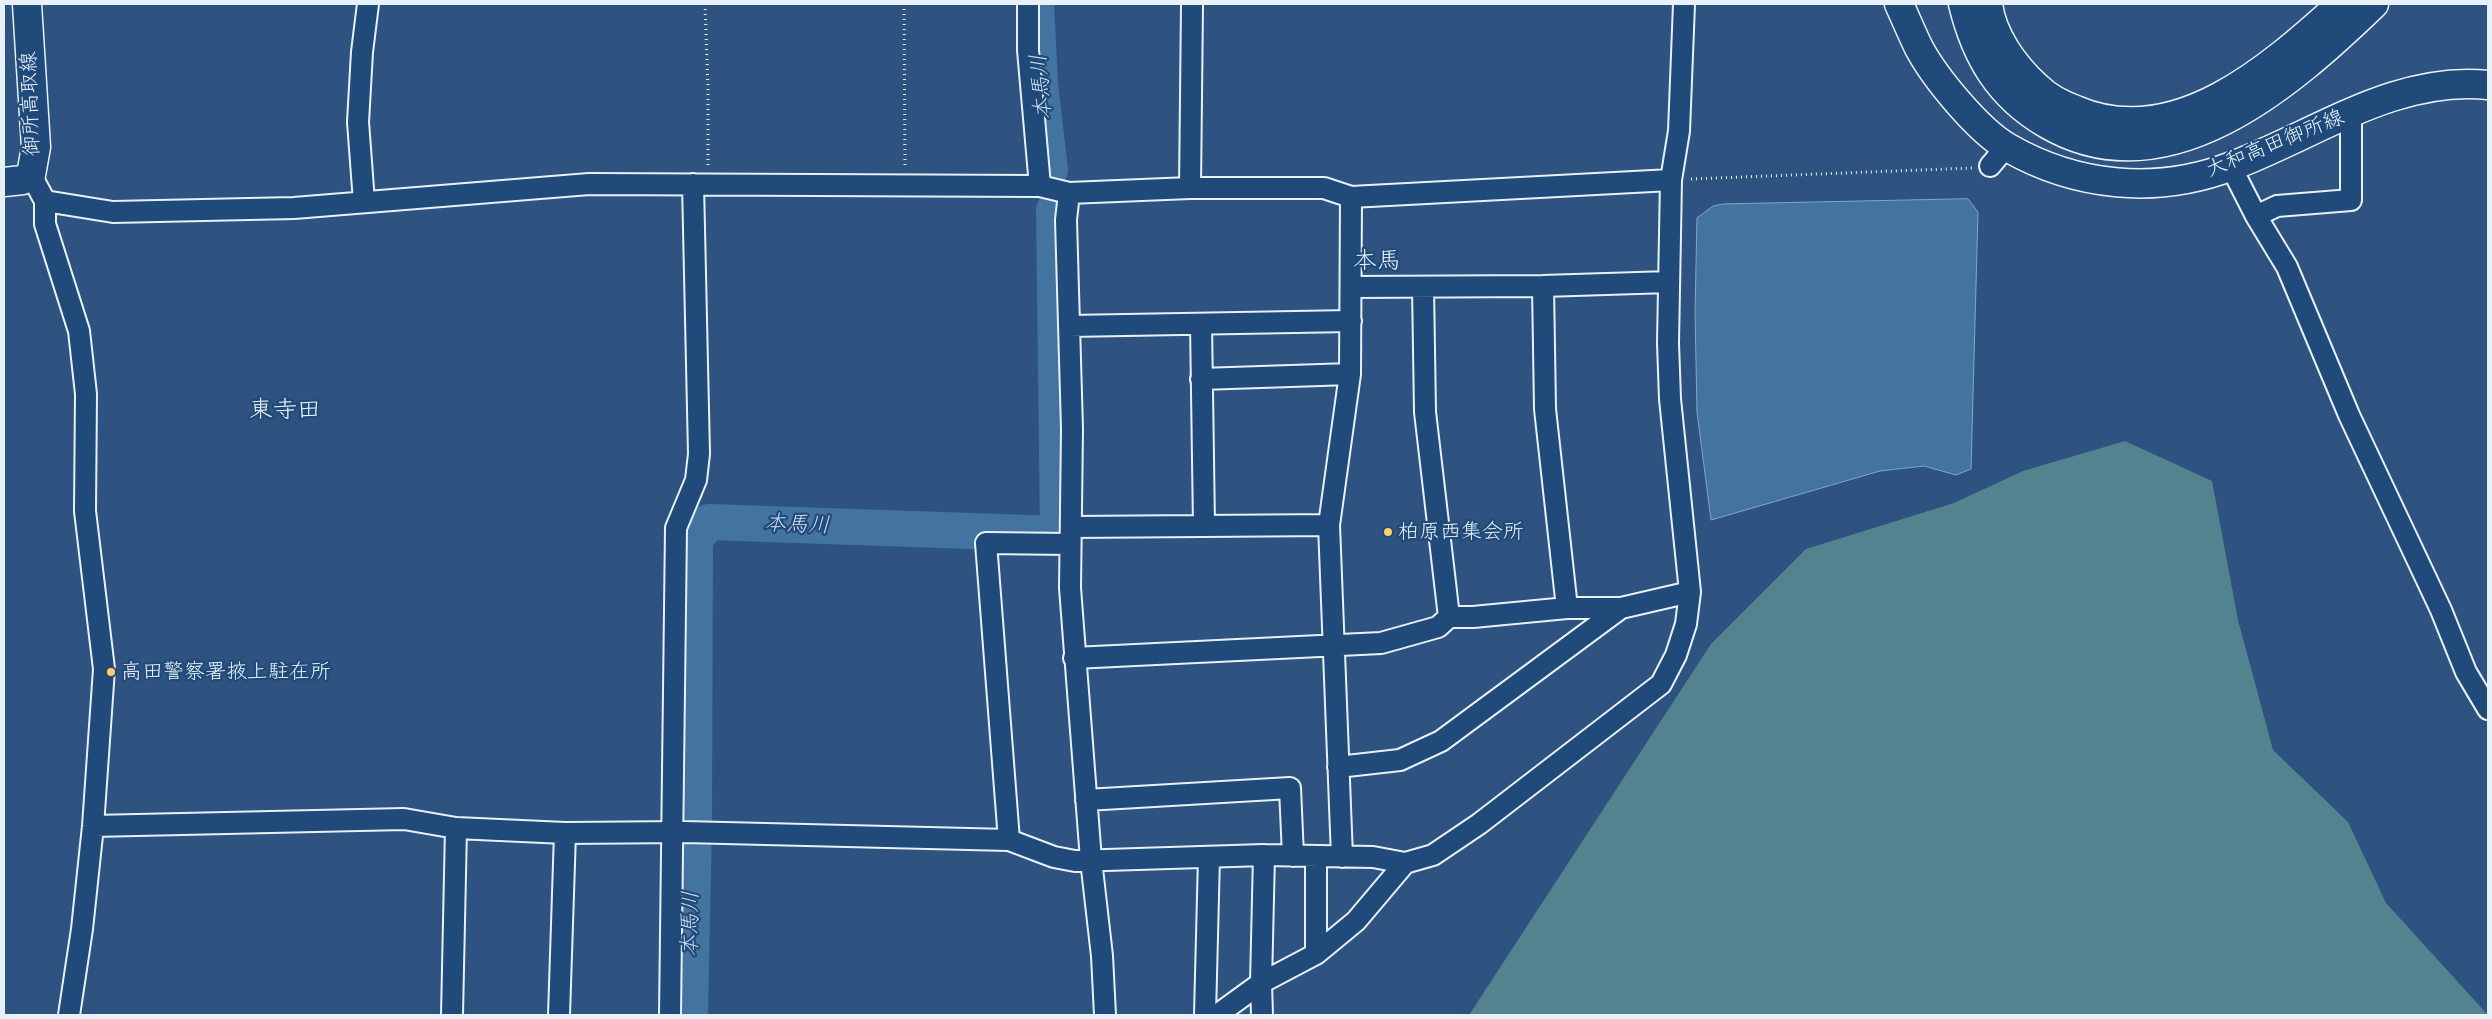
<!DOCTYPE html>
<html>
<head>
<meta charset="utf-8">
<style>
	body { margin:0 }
	#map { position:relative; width:2492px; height:1019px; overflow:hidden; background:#2e5381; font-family:Caveat,sans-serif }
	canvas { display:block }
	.frame { position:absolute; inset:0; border:5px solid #e8f1f8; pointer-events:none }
</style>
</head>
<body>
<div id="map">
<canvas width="2492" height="1019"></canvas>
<div class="frame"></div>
</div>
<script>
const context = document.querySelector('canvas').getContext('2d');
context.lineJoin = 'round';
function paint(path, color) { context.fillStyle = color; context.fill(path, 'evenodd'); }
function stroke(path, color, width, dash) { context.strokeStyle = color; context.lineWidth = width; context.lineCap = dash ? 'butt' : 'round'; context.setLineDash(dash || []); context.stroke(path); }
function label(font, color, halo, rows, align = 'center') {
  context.font = font + ' Caveat,"Klee One",sans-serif'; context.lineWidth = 4.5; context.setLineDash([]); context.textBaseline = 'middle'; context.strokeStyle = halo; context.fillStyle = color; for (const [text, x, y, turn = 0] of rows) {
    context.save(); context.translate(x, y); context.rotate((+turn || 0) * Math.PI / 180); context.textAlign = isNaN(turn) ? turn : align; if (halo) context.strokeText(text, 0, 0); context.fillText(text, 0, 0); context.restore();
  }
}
paint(new Path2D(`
	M2125 441 2212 481 2238 620 2273 750 2348 822 2386 903 2488 1015H1469L1711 644 1806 549 1954 503 2023 471Z`), '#52838e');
const water = new Path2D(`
	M1968 199 1978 212 1971 469 1956 475 1924 466 1880 471 1711 520 1697 412 1695 312 1697 218 1713 206 1723 204Z`);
paint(water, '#4374a0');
stroke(water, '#85a6c3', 1);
stroke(new Path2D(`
	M1036 4 1040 84 1050 170
	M690 1015 694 821 695 539 709 522 1058 534 1054 210`), '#4374a0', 36);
const street = new Path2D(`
	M1028 4V50L1040 186
	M1990 166 2006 147
	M2231 167 2256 216 2287 267 2349 415 2441 610 2466 672 2488 709
	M31 175 45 201V224L79 331 86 394 85 511 104 669 93 826 82 929 69 1015
	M1190 188 1192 4
	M1069 193 1066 220 1072 429 1070 588 1091 860 1102 956 1105 1015
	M45 201 113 212 294 208 589 184 1040 186 1069 193 1190 188H1324L1351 197 1671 180
	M364 202 358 122 362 52 368 4
	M2256 216 2277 206 2351 200V114
	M1543 286 1545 409 1567 608
	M1352 287 1543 286 1669 282
	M1423 287 1425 412 1449 617
	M1201 324 1204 526
	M1069 326 1351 321
	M1201 379 1350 374
	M1072 527 1329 525
	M1074 658 1381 643 1438 627 1449 617H1473L1567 608H1621L1690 592
	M1338 767 1400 760 1441 741 1621 608
	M1086 800 1290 788 1293 856
	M93 826 404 819 456 828 565 833 684 832 1009 840 1054 857 1075 861 1264 855 1373 857 1405 863 1433 855 1479 824 1661 684 1676 655 1686 624 1690 592 1670 399 1668 343 1671 180 1679 131 1684 4
	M1009 840 986 543 1070 544
	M1316 857V954
	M1342 857 1329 525 1350 374 1351 197
	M452 1015 456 828
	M559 1015 565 833
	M670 1015 676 528 696 480 699 454 693 184
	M1205 1015 1209 857
	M1217 1015 1261 983 1316 954 1356 921 1405 863
	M1262 1015 1261 983 1264 855`);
const secondary = new Path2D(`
	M1899 4C1906 19 1912 34 1919 48 1935 78 1978 130 2007 147 2076 187 2157 195 2232 166 2315 135 2396 75 2488 85
	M4 182 23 180 31 175 36 147 27 4`);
const highway = new Path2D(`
	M1963 4C1976 57 1999 96 2047 124 2167 194 2291 84 2374 4
	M1988 4C1992 36 2014 66 2037 87 2047 97 2062 105 2076 110 2176 153 2272 66 2341 4`);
stroke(street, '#e8f1f8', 24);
stroke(secondary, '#e8f1f8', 31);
stroke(highway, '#e8f1f8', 31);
stroke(new Path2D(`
	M705 4 708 88V167
	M904 4 905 166
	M1691 179 1972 168`), '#e8f1f8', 3, [1, 4]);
stroke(street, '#1f4a7a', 20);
stroke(secondary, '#1f4a7a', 28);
stroke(highway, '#1f4a7a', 28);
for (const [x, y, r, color] of [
	[1388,532,5,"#ffd166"],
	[111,672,5,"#ffd166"]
]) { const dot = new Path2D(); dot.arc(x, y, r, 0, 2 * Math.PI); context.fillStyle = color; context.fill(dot); stroke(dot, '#1f4a7a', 2); }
label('21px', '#e8f1f8', '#1f4a7a', [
	["御所高取線",31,104,-92],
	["大和高田御所線",2275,144,-22]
]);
label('21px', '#e8f1f8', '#1f4a7a', [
	["柏原西集会所",1398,532],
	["高田警察署掖上駐在所",121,672]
], 'left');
label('italic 22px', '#cfdeeb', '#1f4a7a', [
	["本馬川",1042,87,-95],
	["本馬川",797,525,2],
	["本馬川",691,924,-89]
]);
label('24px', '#e8f1f8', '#1f4a7a', [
	["本馬",1377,262],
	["東寺田",285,411]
]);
</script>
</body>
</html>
